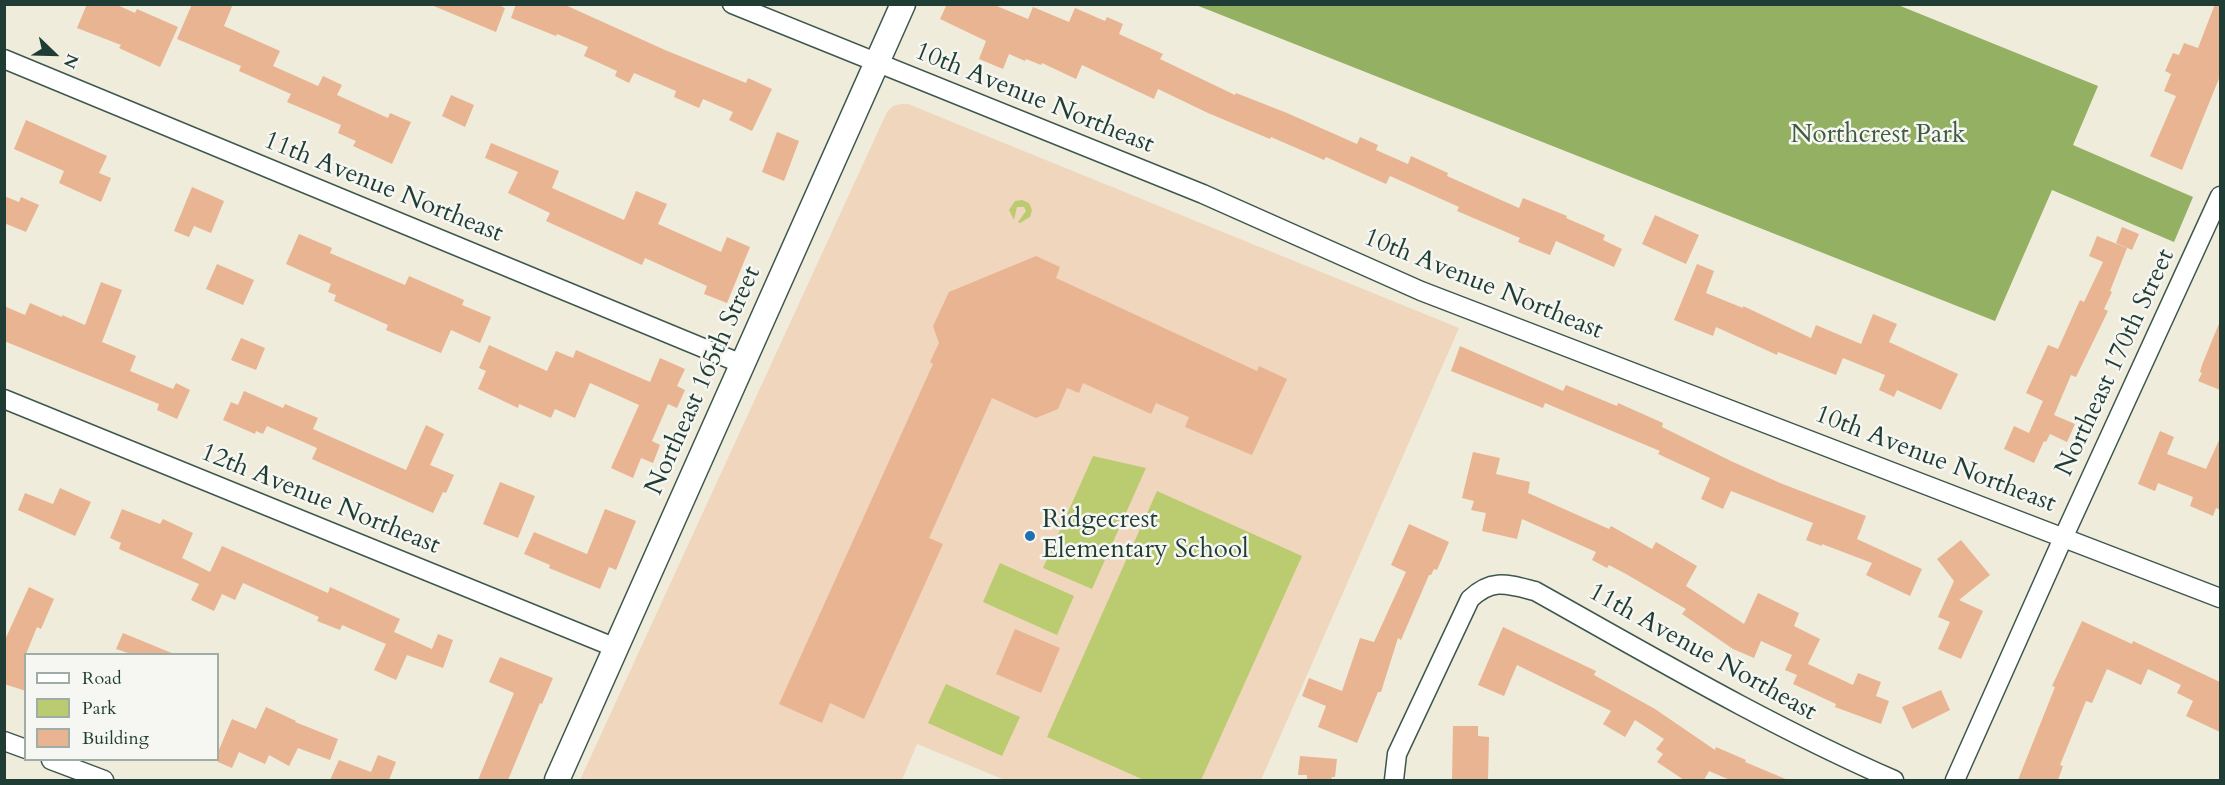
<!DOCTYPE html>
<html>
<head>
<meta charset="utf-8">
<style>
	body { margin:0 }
	#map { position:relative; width:2225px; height:785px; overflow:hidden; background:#efecdb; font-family:Cardo,serif }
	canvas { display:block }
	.frame { position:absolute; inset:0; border:6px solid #1f3d34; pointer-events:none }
	.legend { position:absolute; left:24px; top:653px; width:195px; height:108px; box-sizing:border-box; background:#f6f6f2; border:2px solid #a0aca6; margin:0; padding:8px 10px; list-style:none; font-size:18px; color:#1f3d34 }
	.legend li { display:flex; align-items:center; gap:12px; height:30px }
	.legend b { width:30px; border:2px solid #a0aca6 }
	.north { position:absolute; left:24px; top:24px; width:60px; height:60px; -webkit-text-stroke:4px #f6f6f2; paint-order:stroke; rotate:113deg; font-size:16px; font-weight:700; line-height:24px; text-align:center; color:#1f3d34 }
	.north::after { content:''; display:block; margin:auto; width:21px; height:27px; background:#1f3d34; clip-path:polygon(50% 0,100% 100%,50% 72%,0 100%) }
</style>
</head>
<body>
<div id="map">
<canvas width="2225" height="785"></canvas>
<div class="frame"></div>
<ul class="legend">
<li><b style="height:8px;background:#fff"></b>Road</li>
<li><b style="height:16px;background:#bbcc70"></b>Park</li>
<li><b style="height:16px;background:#e9b492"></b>Building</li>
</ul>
<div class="north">N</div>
</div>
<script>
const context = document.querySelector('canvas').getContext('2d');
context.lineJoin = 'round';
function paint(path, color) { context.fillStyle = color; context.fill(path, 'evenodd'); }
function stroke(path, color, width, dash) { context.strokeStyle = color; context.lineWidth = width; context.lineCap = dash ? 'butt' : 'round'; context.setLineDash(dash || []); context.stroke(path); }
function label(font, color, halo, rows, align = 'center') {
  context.font = font + ' Cardo,serif'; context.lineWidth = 5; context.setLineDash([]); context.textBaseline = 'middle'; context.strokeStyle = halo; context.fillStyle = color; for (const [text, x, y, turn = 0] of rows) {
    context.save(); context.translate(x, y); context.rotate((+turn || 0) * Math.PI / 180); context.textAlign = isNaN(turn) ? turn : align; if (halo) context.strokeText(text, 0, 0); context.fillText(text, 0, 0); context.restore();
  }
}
paint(new Path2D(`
	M901 104H908L1459 328 1261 780H1005L917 744 902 780H580L887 112 893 106Z`), '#f0d6bc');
paint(new Path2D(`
	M1022 200 1029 203 1032 210 1030 217 1020 223 1018 222 1026 211 1024 207H1017L1014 220 1009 210 1015 201Z
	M1093 456 1146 468 1092 589 1043 568Z
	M1157 491 1302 556 1201 780H1144L1047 737Z
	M1000 563 1074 596 1057 635 983 602Z
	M946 684 1020 717 1002 756 928 723Z`), '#bbcc70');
paint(new Path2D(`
	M1196 5H1898L2098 86 2073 145 2193 197 2174 242 2052 190 1995 321Z`), '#94b062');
paint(new Path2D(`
	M87 4H115L135 13 137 9 178 27 160 67 119 48 121 45 77 28Z
	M192 4H233L224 26 280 51 273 66 318 86 323 76 342 85 337 95 388 118 390 113 411 122 392 164 353 146 356 141 338 133 341 125 287 102 291 94 239 71 241 66 177 39Z
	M429 4H497L505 8 496 32Z
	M516 4H563L665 50 746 83 748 78 772 89 752 131 729 120 733 112 703 99 699 108 674 97 676 91 634 73 629 83 615 76 617 71 584 56 588 47 557 34 556 36 511 18Z
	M947 4H992L1028 19 1033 7 1069 22 1075 8 1105 21 1107 17 1123 24 1119 34 1163 54 1160 59 1235 95 1236 93 1287 113 1357 144 1360 137 1378 145 1376 150 1408 164 1411 156 1448 173 1447 176 1519 208 1523 198 1567 216 1566 218 1605 235 1603 240 1622 249 1614 267 1556 241 1550 255 1518 242 1520 238 1457 211 1459 207 1390 176 1386 184 1326 157 1324 160 1271 137 1270 139 1208 113 1158 89 1154 99 1082 65 1076 79 1042 63 1041 65 1026 59 1025 61 1009 54 1003 69 979 59 986 41 940 19Z
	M2215 4H2220V76L2182 170 2150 156 2176 96 2164 91 2171 74 2165 71 2173 53 2179 55 2184 43 2198 48Z
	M451 95 474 105 465 127 442 116Z
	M26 120 107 156 99 173 111 178 101 202 59 183 64 171 14 149Z
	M777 132 799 141 784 181 762 172Z
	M491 143 559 171 552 188 624 220 636 191 667 204 658 224 721 252 727 237 750 247 727 303 704 294 707 286 645 258 642 265 546 221 550 213 508 193 518 172 485 158Z
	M192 187 224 201 211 233 194 226 189 237 174 231Z
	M4 196 19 202 21 197 39 205 26 232 4 223Z
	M1655 215 1699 235 1686 264 1642 244Z
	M2122 227 2139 234 2132 250 2116 243Z
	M299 234 332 248 330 253 405 285 409 276 464 300 462 305 491 317 480 343 451 330 441 353 386 330 388 325 334 301 336 295 328 292 331 284 286 264Z
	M2097 236 2127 248 2110 291 2112 292 2104 309 2108 311 2076 377 2071 375 2054 415 2075 424 2067 442 2050 434 2046 442 2044 441 2034 463 2004 449 2014 426 2029 433 2043 401 2026 393 2048 345 2058 349 2080 300 2084 302 2103 262 2089 256Z
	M1036 256 1060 267 1056 278 1257 371 1259 366 1287 379 1252 455 1185 427 1189 417 1156 403 1151 414 1083 383 1079 393 1067 388 1058 409 1036 418 992 398 929 538 943 544 864 719 830 703 822 723 779 704 933 364 930 362 939 343 933 326 949 292Z
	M217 264 254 280 243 305 206 289Z
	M1697 264 1714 271 1706 293 1743 308V306L1811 338 1816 325 1861 344 1873 314 1897 324 1889 342 1958 374 1941 410 1897 390 1894 397 1879 390 1885 375 1843 358 1836 375 1778 352 1777 355 1716 327 1713 336 1674 320Z
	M101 282 122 290 102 342 136 356 130 371 173 389 176 383 190 390 177 419 157 410 159 404 4 341V306L25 315 30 303 62 317V315L85 325Z
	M2220 321V390L2198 381 2202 373 2200 372 2202 365Z
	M241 338 265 348 256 370 231 360Z
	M489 345 547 371 556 351 573 358 576 350 650 382 660 358 685 369 677 386 685 390 677 408 668 404 652 441 660 445 653 463 641 458 633 478 611 468 639 405 590 383 575 418 555 409 551 418 519 404 518 408 478 389 486 371 479 368Z
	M1460 346 1563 391 1566 385 1617 406 1618 403 1663 423 1662 427 1733 462 1780 483 1866 516 1857 539 1922 569 1910 596 1866 575 1872 563 1822 544V546L1806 540 1813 523 1731 491 1723 509 1701 499 1710 478 1658 454 1660 451 1545 403 1543 408 1451 371Z
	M244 391 283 408 285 404 318 418 313 429 406 470 426 425 444 434 430 465 454 475 446 493 443 492 433 513 312 459 317 448 267 426 263 434 256 431 255 434 223 420 231 402 238 405Z
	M2160 431 2174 437 2167 454 2206 469 2220 438V510L2216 508 2213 516 2190 506 2193 497 2158 483 2155 491 2138 484Z
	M1473 452 1500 458 1496 474 1530 482 1528 493 1609 529 1611 526 1652 549 1656 542 1697 566 1686 586 1744 624 1758 593 1799 613 1794 626 1820 639 1808 664 1853 685 1858 673 1881 682 1876 696 1889 701 1881 724 1835 707 1836 704 1793 684 1797 675 1785 670 1792 655 1761 641 1754 658 1733 649 1682 614 1686 609 1626 574 1609 565 1607 568 1592 560 1596 552 1522 519 1517 539 1482 531 1486 513 1471 510 1474 501 1462 498Z
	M500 482 535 496 518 538 483 524Z
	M60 488 91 502 75 536 18 510 25 493 53 504Z
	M122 509 160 524 163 519 193 533 182 558 210 572 222 546 328 593 330 587 400 619 394 632 432 649 438 634 453 640 443 668 407 655 396 680 374 670 386 644 342 625 340 630 317 621 319 617 243 583 235 600 222 594 214 611 191 600 199 584 119 549 121 543 110 538Z
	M605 509 636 521 616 570 609 567 600 589 549 568 550 565 524 554 534 532 587 554Z
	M1409 524 1449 542 1437 570 1434 569 1431 575H1429L1401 640 1398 638 1381 692H1378L1357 743 1318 727 1326 706 1302 696 1309 678 1342 691 1360 638 1374 642 1406 572 1391 565Z
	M1961 540 1990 575 1959 600 1983 611 1961 659 1938 649 1950 622 1938 617 1954 581 1937 559Z
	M29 587 54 599 41 629 37 627 26 654V691L4 684V642Z
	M2082 621 2132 644 2133 641 2220 682V732L2186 716 2193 701 2177 693 2181 685 2148 669 2141 685 2107 669 2092 703 2086 701 2060 765 2063 766 2058 780H2018L2055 687 2052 686Z
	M1503 627 1596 671 1594 675 1655 709 1715 750 1716 747 1746 760 1745 762 1788 780H1730L1709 771 1704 780H1684L1657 762 1663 754 1656 749 1664 739 1635 720 1625 737 1603 724 1611 711 1517 665 1504 696 1478 685Z
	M1015 629 1060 648 1041 693 996 674Z
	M123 633 174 654H131L116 649Z
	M500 657 553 678 542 704 540 703 508 780H478L514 693 489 682Z
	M1941 690 1950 710 1912 729 1902 707Z
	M266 707 296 721 295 722 338 739 330 760 298 748 289 766 269 755 265 764 239 752 232 768 218 762V752L232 719 256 729Z
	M1453 726H1478V736L1489 737 1488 780H1452Z
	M378 755 396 762 389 780H330L339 760 371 772Z
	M1300 756 1337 759 1335 777H1332L1331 780H1307V775H1298Z`), '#e9b492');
const minor = new Path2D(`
	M732 4 1203 194 1421 291 2220 598
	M4 59 742 364
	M4 399 616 648
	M4 741 26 749
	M51 760 104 780
	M1394 780 1397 754 1470 599C1492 578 1507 584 1535 591 1653 657 1770 726 1894 780
	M1955 780 2064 536 2220 196`);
const tertiary = new Path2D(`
	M557 780 903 4`);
stroke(minor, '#3e574d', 21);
stroke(tertiary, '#3e574d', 27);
stroke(minor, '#fff', 18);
stroke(tertiary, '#fff', 24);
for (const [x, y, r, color] of [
	[1030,536,6,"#1f6fb2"]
]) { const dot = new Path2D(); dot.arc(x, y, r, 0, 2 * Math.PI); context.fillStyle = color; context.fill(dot); stroke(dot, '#f6f6f2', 2); }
label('26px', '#1f3d34', '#f6f6f2', [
	["10th Avenue Northeast",1034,99,22],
	["11th Avenue Northeast",383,188,22],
	["10th Avenue Northeast",1483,285,22],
	["Northeast 170th Street",2116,363,-65],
	["Northeast 165th Street",704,381,-66],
	["10th Avenue Northeast",1935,460,21],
	["12th Avenue Northeast",320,500,22],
	["11th Avenue Northeast",1702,653,29]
]);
label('26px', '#3e5a40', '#f6f6f2', [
	["Northcrest Park",1878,136]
]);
label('26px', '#1f3d34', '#f6f6f2', [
	["Ridgecrest",1042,521],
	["Elementary School",1042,551]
], 'left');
</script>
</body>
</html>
